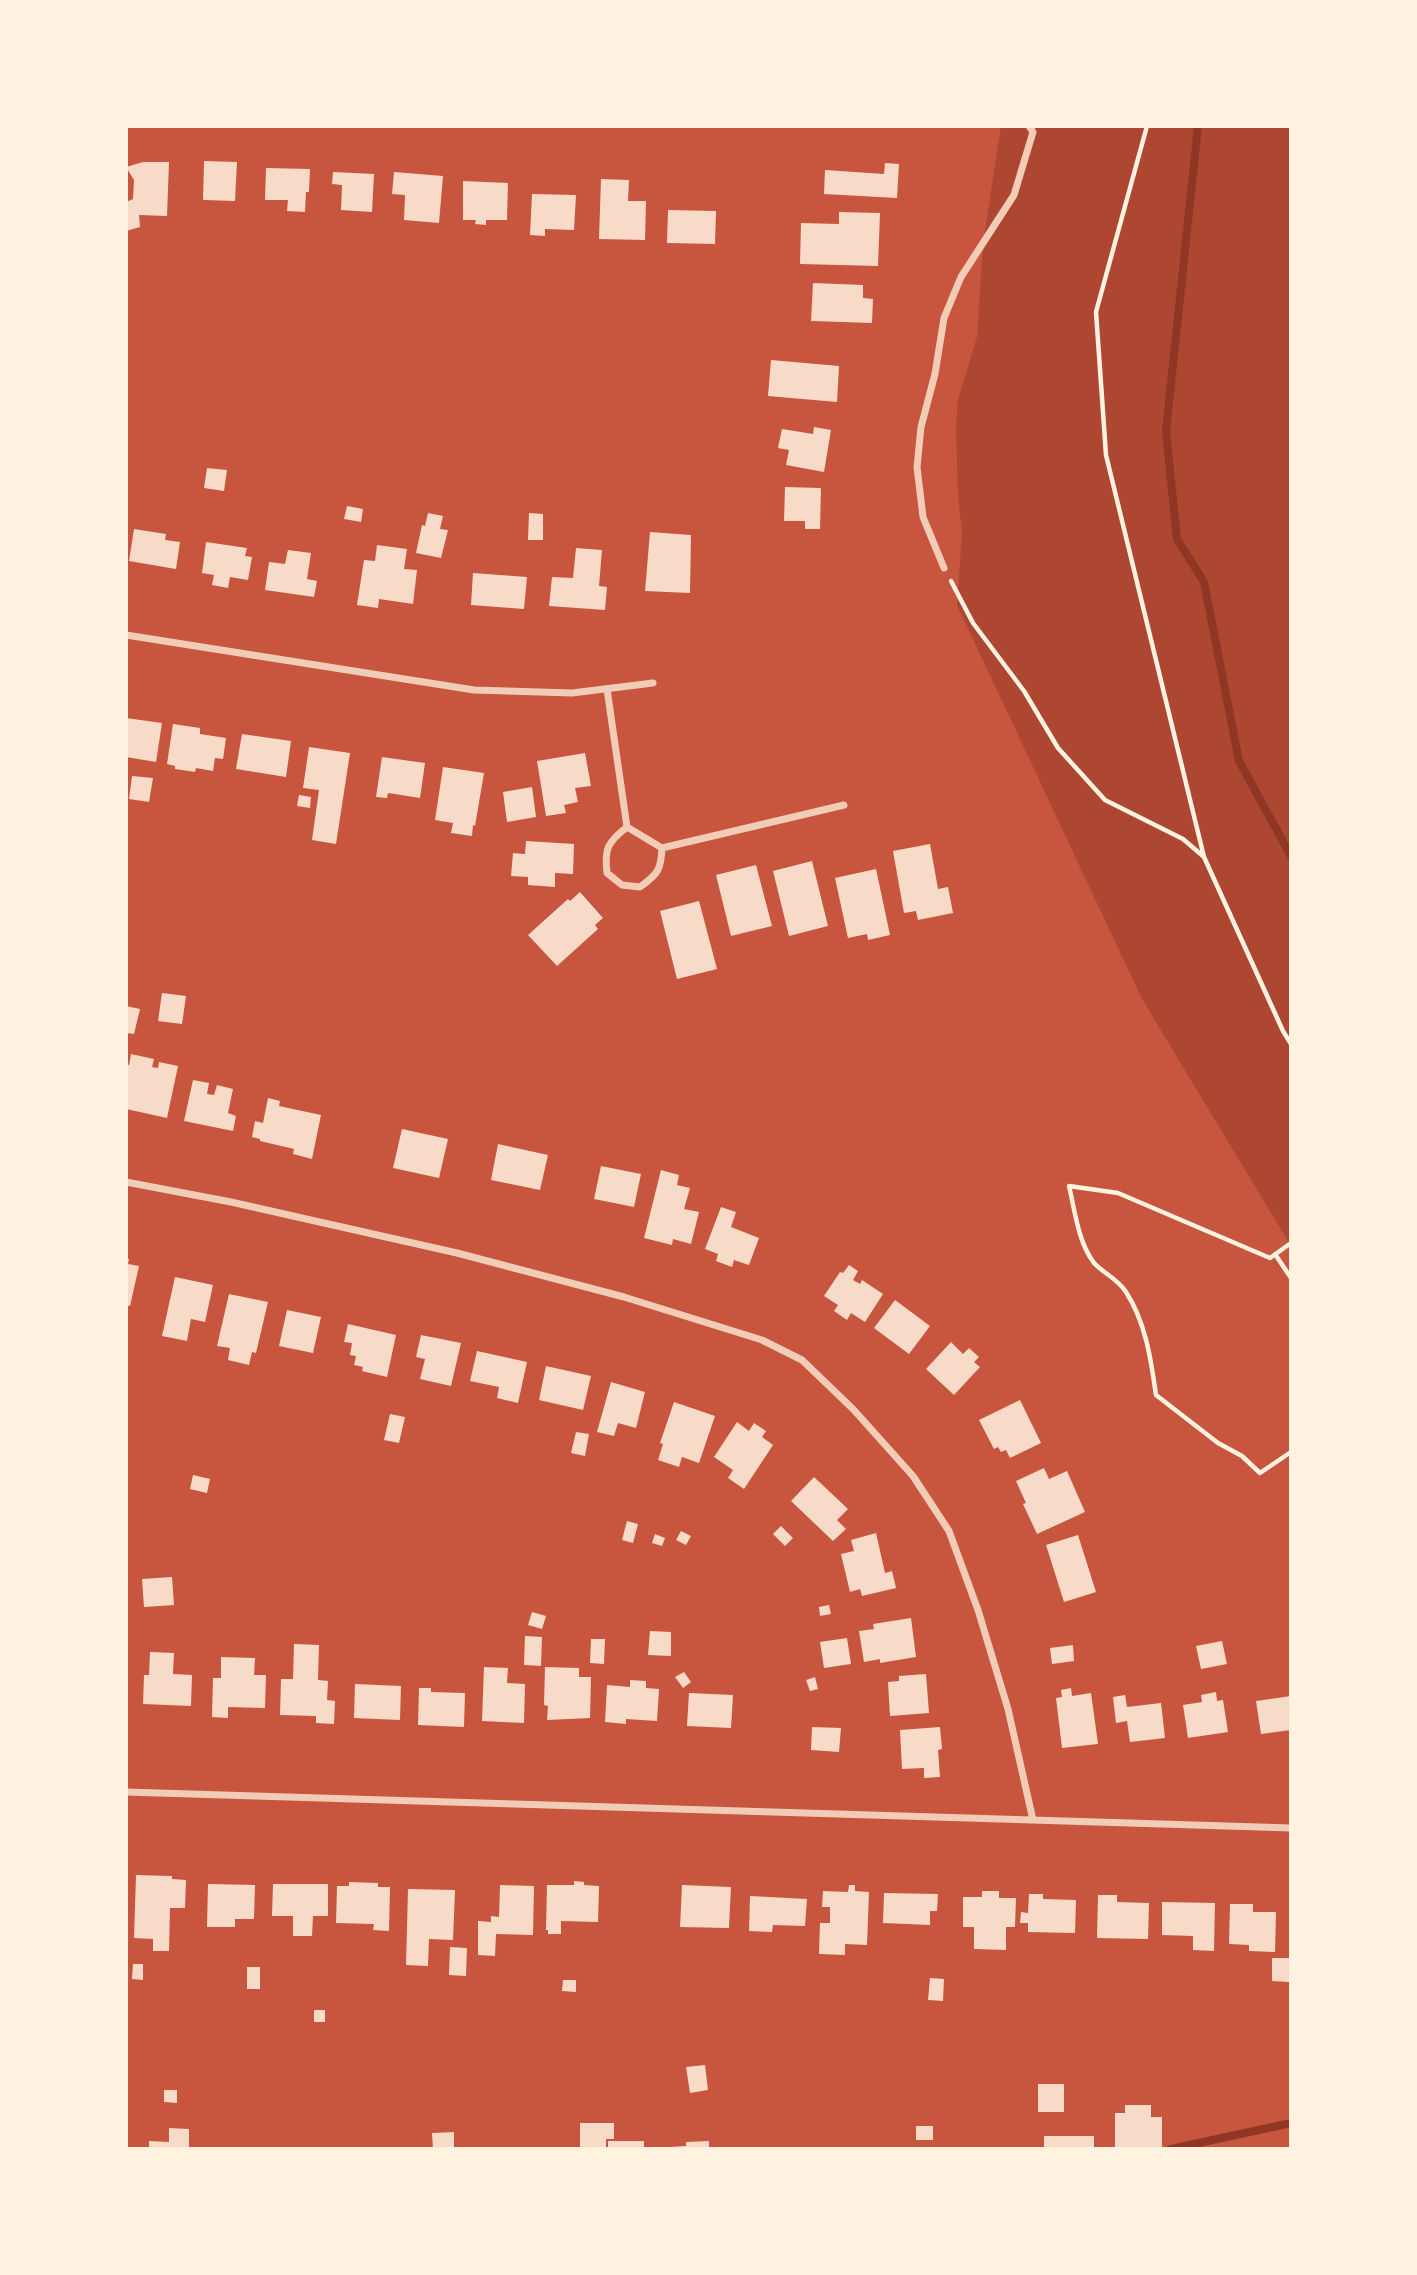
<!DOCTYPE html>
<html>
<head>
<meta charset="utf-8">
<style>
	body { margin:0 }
	#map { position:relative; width:1417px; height:2275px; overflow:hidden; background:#c8553d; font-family:"Alegreya Sans",sans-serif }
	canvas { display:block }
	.frame { position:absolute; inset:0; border:128px solid #fff3e0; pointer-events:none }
</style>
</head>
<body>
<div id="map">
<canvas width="1417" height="2275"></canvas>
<div class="frame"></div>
</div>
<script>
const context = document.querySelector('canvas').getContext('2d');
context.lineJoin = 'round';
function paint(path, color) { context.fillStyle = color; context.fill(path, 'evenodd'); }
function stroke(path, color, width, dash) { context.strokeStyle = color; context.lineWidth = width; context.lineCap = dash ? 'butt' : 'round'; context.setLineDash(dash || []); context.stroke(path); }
paint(new Path2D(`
	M1001 126H1291V1246L1142 999 957 605 962 532 958 496 956 427 958 400 977 337 983 243Z`), '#ae4732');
stroke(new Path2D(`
	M1198 126 1166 431 1177 539 1204 582 1239 761 1291 856
	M1171 2149 1291 2123`), '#8f3625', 8);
paint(new Path2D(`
	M204 161 237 162 235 201 203 200Z
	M143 162H169L167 216 139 215 140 227 126 231V202L133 199 134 180 126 167Z
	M885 163 899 164 897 198 824 194 825 170 884 174Z
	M266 168 310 169 309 192H306L305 212 287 211 288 200H265Z
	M333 172 374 174 372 212 341 210 342 185 332 184Z
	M394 172 443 176 439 223 404 220 405 195 392 194Z
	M601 179 629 180 628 201H646L645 240 599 239Z
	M463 181 508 183 507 220H486V225L475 224 476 220H463Z
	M532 194 576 195 574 230 545 229V236L530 235Z
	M668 210 716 211 715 244 667 243Z
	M839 212 880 213 878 266 800 264 801 223 839 224Z
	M813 283 863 285V298L873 299 872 323 811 321Z
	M771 360 839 366 837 402 768 396Z
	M814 427 831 430 824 472 786 465 789 450 778 448 782 429 813 434Z
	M207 468 227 470 224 491 204 488Z
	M785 487 821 488 820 529H805V521H784Z
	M347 506 363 509 361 522 344 519Z
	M428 513 443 516 440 529 448 530 441 558 416 553 422 525 425 526Z
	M529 513 543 514V540H528Z
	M134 529 166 534 165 540 180 542 176 569 129 561Z
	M650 532 691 535 690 593 645 591Z
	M206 542 247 548 245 556 252 557 248 580 230 577 228 588 212 585 214 575 202 573Z
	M377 545 407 549 404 569 417 570 413 604 379 599 378 608 357 605 364 560 375 561Z
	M576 548 602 550 599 586 607 587 605 610 549 606 552 577 573 578Z
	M288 550 311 553 307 579 317 581 314 597 265 590 269 562 285 564Z
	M473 573 527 577 524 609 471 605Z
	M126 718 162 723 156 762 126 757Z
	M173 724 200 728V734L226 738 223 759 215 758 213 771 196 768 195 772 175 769V766L167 764Z
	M242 734 291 741 286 777 236 769Z
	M309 747 350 753 336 844 312 840 319 790 303 788Z
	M585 753 591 786 575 788 578 802 564 805 566 813 546 816 537 761Z
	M382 757 425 763 420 798 388 793 387 798 376 797Z
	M443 767 484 773 475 826 473 825 472 836 451 833 453 823 435 820Z
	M132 776 153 778 149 802 129 799Z
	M532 787 536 817 507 822 503 792Z
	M299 795 311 797 310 808 297 806Z
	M526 841 574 844 573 874 555 873V887L528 885V877L511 876 513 853 525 854Z
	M930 844 938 889 948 887 953 913 918 920 916 911 904 913 893 851Z
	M812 861 828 926 789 936 773 871Z
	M756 865 772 926 731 936 716 875Z
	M876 869 890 935 868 940 867 934 848 938 835 878Z
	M580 892 603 918 595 925 598 929 557 966 528 935 568 899 570 901Z
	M699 901 717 969 677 979 660 911Z
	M162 993 186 996 182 1024 158 1021Z
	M126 1006 140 1009 134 1034 126 1033Z
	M131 1054 154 1059 152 1067 158 1068 159 1062 178 1066 167 1118 126 1109V1064L129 1065Z
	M193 1080 209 1083 207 1094 214 1095 217 1085 233 1089 228 1113 236 1116 233 1131 184 1121Z
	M268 1098 280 1101 279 1106 321 1115 312 1159 293 1154 294 1149 260 1141V1139L252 1137 255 1121 263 1123Z
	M402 1129 448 1139 439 1178 393 1168Z
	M498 1144 548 1155 540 1190 491 1180Z
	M601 1166 641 1174 634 1207 594 1199Z
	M661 1170 679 1175 677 1185 690 1188 684 1209 699 1212 691 1244 673 1239 672 1245 644 1238Z
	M721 1207 736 1212 731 1227 759 1238 749 1265 734 1260 732 1267 716 1261 718 1254 705 1249Z
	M126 1259H129L128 1264 139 1266 130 1306 126 1305Z
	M849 1265 858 1271 853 1280 860 1284 862 1280 883 1294 865 1322 851 1313 847 1320 834 1311 838 1305 824 1296 840 1272 843 1273Z
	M175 1277 213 1285 205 1322 191 1319 187 1341 162 1336Z
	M229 1294 268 1302 256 1353 252 1352 249 1365 228 1360 230 1348 217 1346Z
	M895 1300 930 1326 909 1354 874 1328Z
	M287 1310 321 1317 313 1353 279 1346Z
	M348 1324 396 1335 387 1377 362 1371 363 1367 354 1365 356 1356 350 1355 352 1343 344 1342Z
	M421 1335 461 1343 451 1386 420 1379 425 1359 416 1357Z
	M951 1342 963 1354 969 1348 979 1357 974 1362 980 1367 954 1395 926 1369Z
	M477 1351 527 1362 518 1403 497 1398 499 1387 470 1381Z
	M546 1366 591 1376 583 1410 539 1400Z
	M611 1382 645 1392 636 1428 618 1423 614 1436 597 1432Z
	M1020 1400 1041 1443 1010 1458 1006 1450 1001 1452 998 1447 994 1449 979 1420Z
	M674 1402 715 1416 699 1463 682 1457 679 1467 658 1460 663 1444 660 1443Z
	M390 1414 405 1417 399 1443 384 1440Z
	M737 1422 749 1431 754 1423 766 1431 762 1437 773 1445 744 1489 728 1478 733 1470 714 1457Z
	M576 1432 589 1434 585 1456 571 1453Z
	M1044 1468 1049 1479 1067 1471 1085 1512 1037 1534 1023 1504 1026 1503 1016 1481Z
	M193 1475 210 1479 207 1493 190 1489Z
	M814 1477 848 1509 837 1520 846 1529 833 1541 791 1501Z
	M627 1521 638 1524 633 1543 622 1540Z
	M781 1526 793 1538 785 1546 773 1534Z
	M681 1531 691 1536 686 1545 676 1540Z
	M876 1533 885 1573 892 1571 896 1588 862 1596 860 1589 850 1592 841 1554 854 1551 851 1540Z
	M655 1534 665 1538 662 1546 652 1543Z
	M1078 1535 1096 1592 1064 1602 1046 1545Z
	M172 1577 174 1605 144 1607 142 1579Z
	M829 1605 831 1614 820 1616 819 1607Z
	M532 1612 546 1616 542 1629 528 1625Z
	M911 1618 916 1657 880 1663V1659L864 1662 859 1631 874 1629 873 1624Z
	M650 1631 671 1632V1656L648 1655Z
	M525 1636 542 1637 541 1666 524 1665Z
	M847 1638 851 1664 824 1668 820 1642Z
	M591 1639H605L604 1664 590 1663Z
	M1222 1641 1227 1664 1201 1669 1196 1646Z
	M294 1644 319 1645 318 1680 328 1681 327 1700 335 1701 334 1724 316 1723V1716L280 1715 281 1679H293Z
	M1073 1645 1074 1661 1052 1664 1050 1648Z
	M150 1652 174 1653 173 1674 192 1675 191 1706 143 1704 144 1675H149Z
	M221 1657 255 1658 254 1675H266L265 1708 228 1707V1718L212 1717 213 1678H221Z
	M484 1667 508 1668 507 1683 525 1684 524 1723 482 1721Z
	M545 1667 579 1668V1677H591L590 1718 547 1720 548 1706 544 1705Z
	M684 1672 691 1682 683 1688 675 1677Z
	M926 1674 929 1713 890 1716 888 1682 899 1681V1676Z
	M815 1677 818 1689 810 1691 806 1680Z
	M630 1680 646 1681V1688L659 1689 657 1721 626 1719V1724L605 1722 607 1685 630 1687Z
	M355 1684 401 1686 400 1720 354 1718Z
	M419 1688H431V1692L465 1693 464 1727 418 1725Z
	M1071 1688 1072 1696 1091 1693 1098 1744 1062 1748 1056 1698 1062 1697 1061 1690Z
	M1216 1692 1217 1701 1223 1700 1228 1732 1188 1738 1183 1705 1202 1702 1201 1695Z
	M689 1693 733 1695 731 1728 687 1726Z
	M1125 1695 1127 1707 1161 1703 1165 1738 1130 1742 1127 1721 1116 1723 1113 1697Z
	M1291 1696V1730L1261 1734 1256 1701Z
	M812 1727 841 1728 839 1752 811 1750Z
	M940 1727 942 1749 938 1750 940 1777 924 1778V1768L902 1769 900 1730Z
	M136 1875 172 1876V1879L186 1880 185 1908H170L169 1951H153V1939L134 1938Z
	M574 1881 584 1882V1885L599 1886 598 1922 561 1921V1934H548V1930H546L547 1885H574Z
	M349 1882 378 1883V1887H390L389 1931 373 1930 374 1924 336 1923 337 1886H349Z
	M208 1884 255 1885 254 1919H235V1927H207Z
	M273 1884H328V1916H313L312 1936H293V1916H272Z
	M500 1885 534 1886 533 1935 496 1934 495 1956 478 1955V1921L491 1922V1916L499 1917Z
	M682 1885 731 1887 729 1928 680 1927Z
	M849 1885H855V1891L869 1892 867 1945 845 1944V1955L819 1954 820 1923H830V1907H822L823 1891 848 1892Z
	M408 1889 455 1890 453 1940 429 1939 428 1966 406 1965Z
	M982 1891H999V1898H1016L1015 1927H1006V1950L974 1949V1927H963V1897H982Z
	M884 1893 938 1894 937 1911H930V1925L883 1923Z
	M1029 1894H1043V1899L1076 1900 1075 1933 1028 1932V1923H1020L1021 1912 1028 1913Z
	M1098 1895H1117V1902L1149 1903 1148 1939 1097 1938Z
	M750 1896 807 1899 805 1926 773 1925 772 1932 749 1931Z
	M1162 1902 1215 1903 1214 1951 1193 1950V1936L1162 1935Z
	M1230 1904H1253V1912H1276L1275 1952 1249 1951V1945L1229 1944Z
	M450 1947 467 1948 466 1976 449 1975Z
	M1272 1958H1289V1982L1272 1981Z
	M133 1964H143V1980L132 1979Z
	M247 1967H260V1989H247Z
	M930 1978 944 1979 943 2001 928 2000Z
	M563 1980H576V1992L562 1991Z
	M314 2010H325V2022H314Z
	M705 2065 708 2090 690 2093 686 2067Z
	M1038 2084H1064V2112H1038Z
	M164 2090H177V2103L164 2102Z
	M1125 2105H1151V2117H1162V2149H1115V2113H1125Z
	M580 2123H614V2139H606V2148H580Z
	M916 2126H933V2140H916Z
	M169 2128 189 2129V2149H149V2141L169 2142Z
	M454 2132V2149H433L432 2133Z
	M1044 2136H1094V2149H1044Z
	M608 2141H644V2149H608Z
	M709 2141V2149H670V2147L686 2146V2142Z`), '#f7dbc8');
stroke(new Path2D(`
	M1147 126 1096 312 1106 455 1204 857
	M951 581 973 623 1024 691 1058 748 1105 800 1183 839 1204 857 1283 1031 1291 1044
	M1291 1243 1270 1258 1118 1193 1069 1186C1075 1211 1078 1242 1094 1263 1103 1273 1118 1279 1126 1292 1146 1323 1151 1360 1156 1395L1218 1443 1242 1456 1260 1473 1291 1452
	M1275 1254 1291 1278`), '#fff3e0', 4.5);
stroke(new Path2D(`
	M944 568 923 517 917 467 921 427 935 374 944 318 961 277 1014 195 1033 132 1029 126
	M126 635 474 690 572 693 653 683
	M607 689 627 827 662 848 844 805
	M627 827C608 842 604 848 607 873L622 885 640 887C658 874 661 870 662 848
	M126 1182 231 1202 457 1253 624 1297 762 1340 802 1360 853 1409 913 1476 949 1531 978 1610 1008 1709 1033 1820
	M126 1792 1291 1828`), '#f1ccb7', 7);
</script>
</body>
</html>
